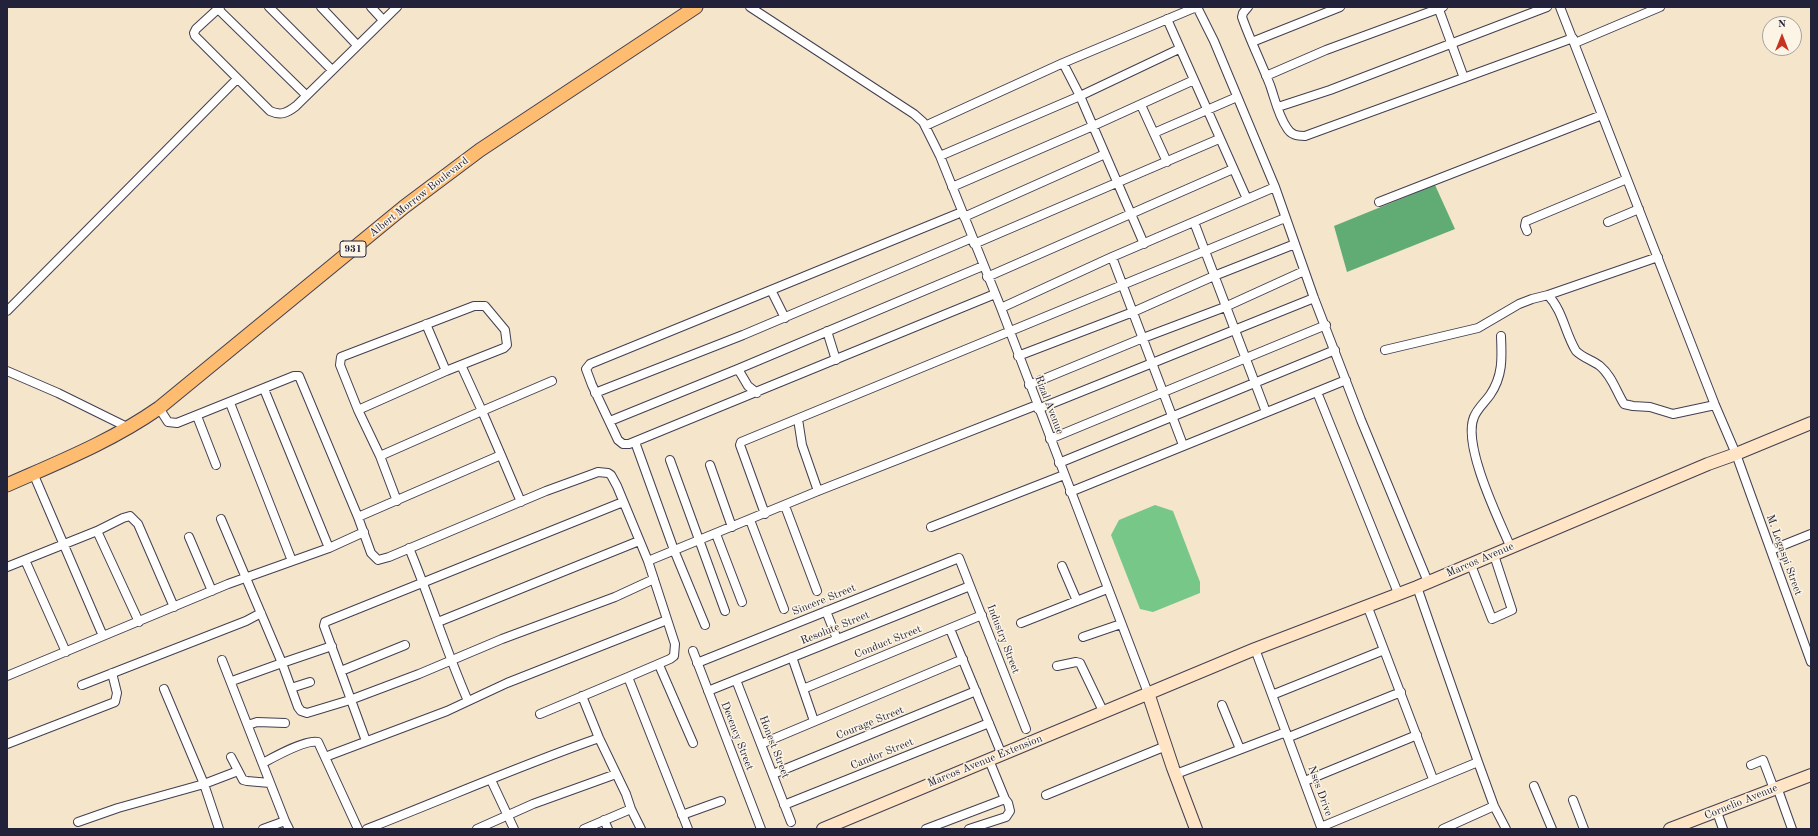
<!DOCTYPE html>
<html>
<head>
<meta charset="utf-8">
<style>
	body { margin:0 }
	#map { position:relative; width:1818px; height:836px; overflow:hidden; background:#f5e5cb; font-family:"Old Standard TT",serif }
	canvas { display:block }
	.frame { position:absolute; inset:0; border:8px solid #22223b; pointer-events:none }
	.north { position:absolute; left:1762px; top:16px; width:40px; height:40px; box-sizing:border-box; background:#fcf5e5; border:1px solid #a5a1a1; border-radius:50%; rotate:0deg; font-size:11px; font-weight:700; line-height:16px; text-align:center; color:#22223b }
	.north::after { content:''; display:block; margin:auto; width:14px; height:18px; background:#c8321e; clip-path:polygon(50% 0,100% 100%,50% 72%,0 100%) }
</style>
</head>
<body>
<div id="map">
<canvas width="1818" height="836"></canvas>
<div class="frame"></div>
<div class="north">N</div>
</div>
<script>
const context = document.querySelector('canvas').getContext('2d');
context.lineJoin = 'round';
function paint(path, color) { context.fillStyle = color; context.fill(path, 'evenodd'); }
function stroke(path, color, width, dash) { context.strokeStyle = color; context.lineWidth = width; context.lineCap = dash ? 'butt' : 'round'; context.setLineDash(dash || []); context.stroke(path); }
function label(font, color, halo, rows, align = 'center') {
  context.font = font + ' "Old Standard TT",serif'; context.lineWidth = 3; context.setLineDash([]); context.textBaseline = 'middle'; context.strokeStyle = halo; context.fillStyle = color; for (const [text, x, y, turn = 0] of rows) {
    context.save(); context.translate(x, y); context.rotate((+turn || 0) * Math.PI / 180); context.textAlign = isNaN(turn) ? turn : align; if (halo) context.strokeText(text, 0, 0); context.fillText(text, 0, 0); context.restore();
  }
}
paint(new Path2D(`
	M1155 505 1173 511 1200 582V593L1153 612 1140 609 1111 535 1119 520Z`), '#77c788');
paint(new Path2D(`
	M1435 185 1455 229 1347 272 1334 226Z`), '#61ac74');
const street = new Path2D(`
	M220 7 196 29 194 33 195 36 270 111C281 116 287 113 296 106L397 7
	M269 7 332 70
	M321 7 357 45
	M371 7 383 20
	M750 7 914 114 923 122 940 156 1001 308 1148 693
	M1248 7 1243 13 1242 17C1250 40 1261 62 1270 85 1275 99 1278 115 1287 128 1291 135 1297 136 1305 136L1573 38
	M1438 7 1464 78
	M1560 7 1715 405 1736 454 1811 662
	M218 9 306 95
	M1167 19 1247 199
	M1252 42 1340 7
	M1575 43 1660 7
	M1063 63 1080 96 1144 244
	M1266 76 1326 50 1443 7
	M1141 105 1167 162
	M1278 107 1330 90 1547 7
	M925 126 1063 63 1194 8 1198 9 1214 41 1275 187 1314 298 1361 420 1428 582
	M1154 133 1237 97
	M940 156 1080 96 1179 49
	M952 187 1093 126 1194 80
	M1379 202 1602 115
	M962 212 590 364 586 369 592 385 618 440 623 444H629L995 294
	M964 217 1105 154
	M1194 222 1266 412
	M1608 222 1639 209
	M1527 231 1525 226 1526 221 1529 220 1627 179
	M974 244 1219 139
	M1112 257 1183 445
	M987 277 1233 169
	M771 290 785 318
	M1548 295 1658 257
	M1001 308 1112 257 1275 187
	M7 311 237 79
	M426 324 446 371
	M827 331 836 360
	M1501 336C1502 358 1503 376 1490 395 1485 402 1477 409 1474 417 1462 445 1499 520 1511 548
	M1385 350 1478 328 1519 304 1532 299 1548 295C1563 311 1565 333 1576 351 1583 358 1592 360 1600 366 1612 376 1616 391 1624 404L1633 406 1650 407 1673 414 1715 405
	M1018 356 1133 312 1214 276 1295 244
	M738 369 748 386 757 393
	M7 371 58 393 129 428
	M1029 385 1143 338 1225 307 1304 271
	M264 389 329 548
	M1317 392 1398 593
	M595 393 743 335 972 238
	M230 403 292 561
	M159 408 168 422 177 423 294 376H299L358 517 371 553 378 560 389 557 546 491 590 475 598 472 608 473 611 475 617 486 648 561 675 644 674 656 670 659 628 677 688 829
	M1038 409 1314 298
	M358 410 340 365 341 357 474 306H485L505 330 507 345 504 348 461 365
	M197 416 216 465
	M798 419 802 445 818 491
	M610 421 738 369 983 266
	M1050 439 1326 325
	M635 442 674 550 705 625
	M380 456 358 410 446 371 461 365 482 411 552 381
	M670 460 725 611
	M1059 463 1335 350
	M710 465 732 527
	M1070 492 1346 380
	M397 501 380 456 482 411 501 455
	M785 506 817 591
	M765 514 740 445 741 442 1285 218
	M358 517 501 455 521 502
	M221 519 282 663 332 646
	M750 520 784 609
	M931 527 1064 475
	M97 531 139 622
	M716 534 742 602
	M189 537 212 591
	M409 548C430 598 446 651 468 701
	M1771 550 1811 534
	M25 560 66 652
	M648 561 818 491 1037 405
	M1471 565 1492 619 1512 610 1494 555
	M1062 566 1077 601
	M7 567 97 531 123 518 130 516 138 524 174 607
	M1417 587 1478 762 1494 806 1506 829
	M1367 605 1433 779
	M826 611 837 639
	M438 622 639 541
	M1021 623 1107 589
	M950 629 1002 755
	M103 636 228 584 329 548 364 532
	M1083 637 1121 624
	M1255 649 1321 827 1478 762
	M693 651 761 829
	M792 657 814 721
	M222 660 285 821 263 829
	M697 663 959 558 1026 729
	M659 665 693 743
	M1057 666 1076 662 1080 663 1103 711
	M341 671 405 645
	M7 676 103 636 33 473
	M736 680 791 822
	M232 681 282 663 298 707 301 711 307 713 350 700 419 674 502 639 615 597 654 579
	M82 685 246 621 261 613
	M291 688 310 682
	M164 689 204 784 238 771
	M803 689 982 615
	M708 691 970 586
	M1272 695 1384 650
	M582 696 599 738 626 794 631 809 584 829
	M1222 705 1240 749
	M540 714 628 677
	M248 725 257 722 285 723
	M1289 737 1401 692
	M366 741 324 626 325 622 623 502
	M7 744 115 702 117 693 112 673
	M761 744 963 659
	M231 757 243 780 247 781 270 783
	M325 757 447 711 507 683 667 620
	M263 763C274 757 306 739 318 742L358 829
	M1751 765 1763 760 1774 789
	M773 774 976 691
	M1176 774 1286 732
	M491 780 514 829
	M1305 781 1417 735
	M1534 786 1552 829
	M1777 787 1792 829
	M1046 795 1166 746
	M1573 800 1584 829
	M784 805 989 723
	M631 809 641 829
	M1717 812 1723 829
	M682 815 721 801
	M604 820 608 829
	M285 821 289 829
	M78 822 118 808 204 784 219 829
	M367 829C444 799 521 765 599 738
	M477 829 533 804 616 774
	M926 829 1005 799
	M969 829 1006 817 1010 811 1008 803 1005 799 989 760
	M1443 829 1494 806`);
const secondary = new Path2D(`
	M1148 693 1173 768 1196 829
	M823 829 1255 649 1417 587 1708 464 1736 454 1811 423
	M1670 829 1811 775`);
const primary = new Path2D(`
	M7 485C59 462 112 441 159 408L404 207 480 150 696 7`);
stroke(street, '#423f51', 10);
stroke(secondary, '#423f51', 14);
stroke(primary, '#423f51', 15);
stroke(street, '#fff', 8);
stroke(secondary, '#ffe4c6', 12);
stroke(primary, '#febc70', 13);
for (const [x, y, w] of [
	[353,249,26]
]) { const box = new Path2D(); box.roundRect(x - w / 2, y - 8, w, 16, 3); context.fillStyle = '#fcf5e5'; context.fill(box); stroke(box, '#22223b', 1); }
label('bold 10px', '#22223b', null, [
	["931",353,249]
]);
label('11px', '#22223b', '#fcf5e5', [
	["Albert Morrow Boulevard",419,197,-38],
	["Rizal Avenue",1049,405,69],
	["M. Legaspi Street",1784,555,70],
	["Marcos Avenue",1480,560,-23],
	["Sincere Street",824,600,-22],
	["Resolute Street",835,628,-22],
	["Industry Street",1003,639,69],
	["Conduct Street",888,642,-22],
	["Courage Street",870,723,-22],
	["Decency Street",737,736,69],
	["Honest Street",774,747,69],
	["Candor Street",882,754,-22],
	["Marcos Avenue Extension",985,761,-22],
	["Nses Drive",1320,791,70],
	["Cornelio Avenue",1741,802,-22]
]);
</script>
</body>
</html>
